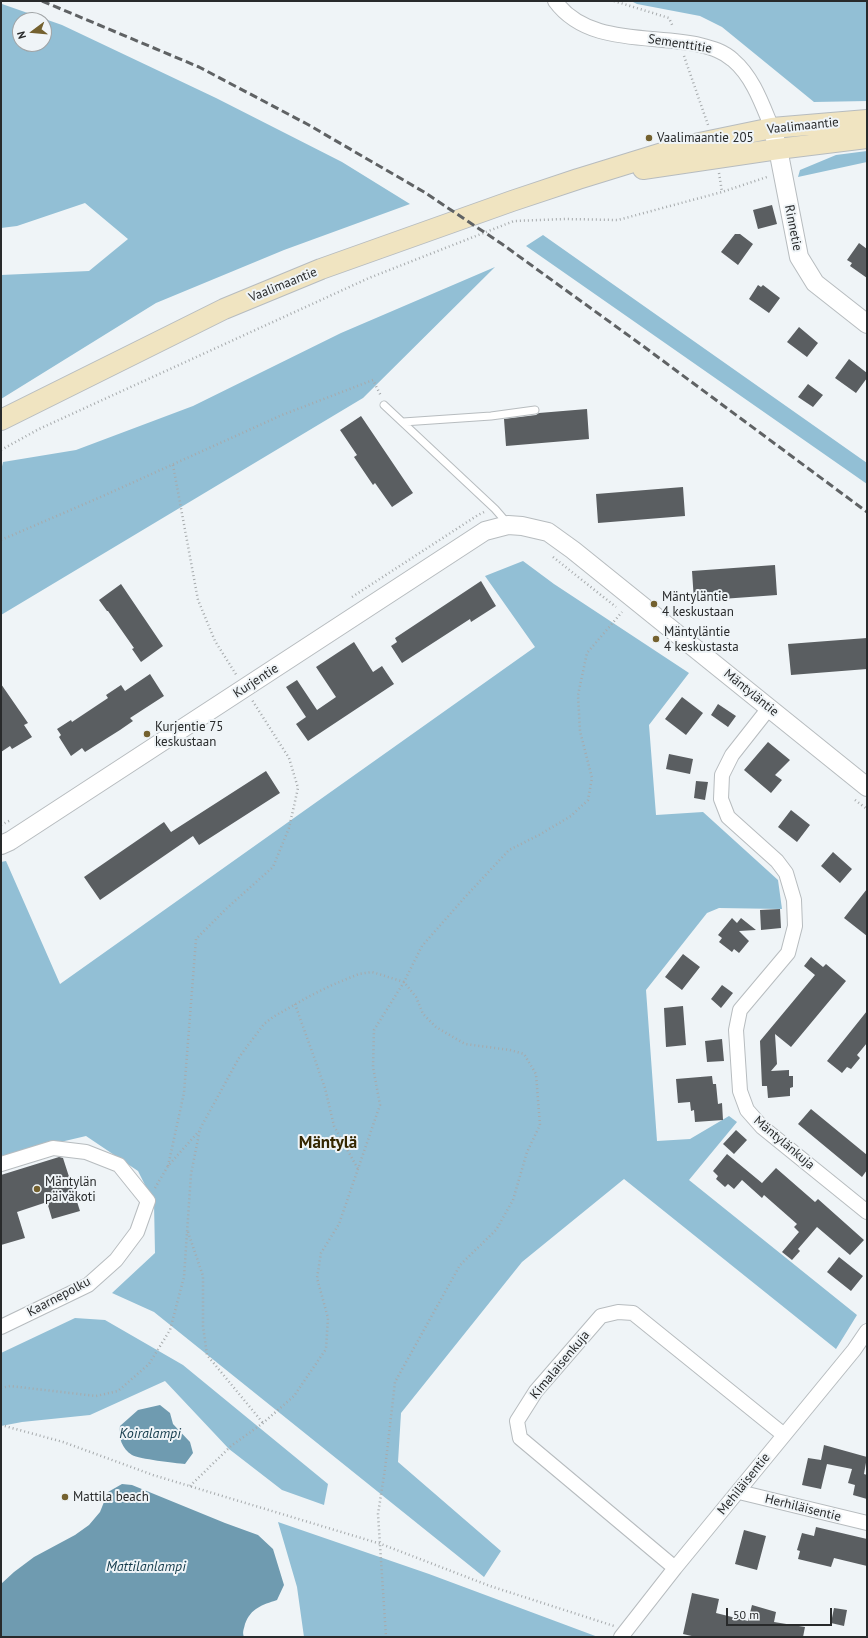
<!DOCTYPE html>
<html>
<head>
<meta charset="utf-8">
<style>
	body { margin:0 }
	#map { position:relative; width:868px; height:1638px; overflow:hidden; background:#eff4f7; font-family:"PT Sans",sans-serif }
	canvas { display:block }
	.frame { position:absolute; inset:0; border:2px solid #282a2b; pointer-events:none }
	.north { position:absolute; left:12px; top:12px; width:40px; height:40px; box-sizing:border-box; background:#eff4f7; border:1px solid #9fa3a5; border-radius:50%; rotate:254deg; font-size:11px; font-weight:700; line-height:16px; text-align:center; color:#282a2b }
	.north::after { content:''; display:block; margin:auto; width:14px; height:18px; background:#74612f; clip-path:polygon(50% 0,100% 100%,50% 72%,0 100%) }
	.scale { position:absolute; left:726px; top:1608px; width:106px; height:18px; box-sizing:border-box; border:2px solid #282a2b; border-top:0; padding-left:5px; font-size:12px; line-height:14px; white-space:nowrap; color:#282a2b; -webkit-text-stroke:3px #eff4f7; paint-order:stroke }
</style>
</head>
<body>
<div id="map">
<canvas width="868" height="1638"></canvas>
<div class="frame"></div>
<div class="north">N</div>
<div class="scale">50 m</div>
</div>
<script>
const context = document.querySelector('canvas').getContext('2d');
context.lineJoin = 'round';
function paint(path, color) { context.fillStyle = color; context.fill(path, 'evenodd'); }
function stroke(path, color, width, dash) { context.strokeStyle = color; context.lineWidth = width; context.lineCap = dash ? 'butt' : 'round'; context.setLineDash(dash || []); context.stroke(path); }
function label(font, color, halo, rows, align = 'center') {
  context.font = font + ' "PT Sans",sans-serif'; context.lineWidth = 4; context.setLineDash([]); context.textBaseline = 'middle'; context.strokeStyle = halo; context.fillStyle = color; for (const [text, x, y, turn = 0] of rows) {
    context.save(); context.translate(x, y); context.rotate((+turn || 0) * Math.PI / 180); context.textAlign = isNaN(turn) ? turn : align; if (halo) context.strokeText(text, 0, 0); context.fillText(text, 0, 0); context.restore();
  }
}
paint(new Path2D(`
	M631 1H867V101L814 102 722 27 700 16 637 4Z
	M2 4 62 25 216 98 342 162 410 204 284 250 156 303 1 399V275L89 271 128 239 85 203 17 226 1 228ZM20 20H44V44H20Z
	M867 151V162L798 177 800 170 836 155Z
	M543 235 867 463V484L526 246Z
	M495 267 363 398 1 615V471L3 462 76 450 193 406 341 333Z
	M523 561 554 584 689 673 649 725 656 815 703 812 778 880 782 909 719 908 707 913 646 990 657 1141 690 1139 729 1116 737 1122 689 1180 857 1315 836 1349 624 1179 522 1262 401 1413 398 1462 501 1551 484 1577 154 1312 112 1293 155 1253 154 1203 138 1171 86 1136 1 1156V862L6 861 60 984 535 647 485 576Z
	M75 1318 105 1320 183 1365 328 1484 324 1505 282 1490 229 1449 165 1381 90 1415 22 1422 1 1426V1353Z
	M278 1522 429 1574 598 1637H304L297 1587Z`), '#92bfd5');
paint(new Path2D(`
	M160 1405 170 1413 173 1424 190 1442 193 1453 185 1464C175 1463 139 1459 132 1455 122 1449 118 1437 120 1426L138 1410Z
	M122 1484 132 1485 225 1523 258 1535 273 1549 284 1585 277 1600C262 1605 251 1608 245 1624 244 1629 242 1632 244 1637H1V1584L14 1572 34 1557 75 1535 89 1525 100 1512 108 1492Z`), '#6f9bb0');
paint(new Path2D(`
	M772 205 777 224 758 229 753 210Z
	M735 234H740L753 244 738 265 721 252Z
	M859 243 867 249V278L850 266 852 263 847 260Z
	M758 285 761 287 763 285 780 298 769 313 749 299Z
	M799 327 818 343 807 357 787 342Z
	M849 359 867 373V378L856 393 835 378Z
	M808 384 823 395 813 407 798 397Z
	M587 409 589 439 506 446 504 419 536 415 539 413Z
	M361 416 413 493 392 507 375 483 373 485 354 457 357 455 340 430Z
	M683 487 685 516 598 523 596 494Z
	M775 565 777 595 694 601 692 571Z
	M481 581 496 606 471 622 470 619 402 663 391 646 397 642 395 638Z
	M121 584 163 646 141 662 132 649 134 648 108 611H107L99 600Z
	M867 638V669L791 675 788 644Z
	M354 642 373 672 382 666 394 684 308 741 296 724 306 717 286 687 297 680 317 710 336 697 316 667Z
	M150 674 164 696 130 718 133 721 120 730 85 752 82 748 71 756 59 737 61 735 57 729 71 720 72 722 108 698 106 695 121 685 125 691Z
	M1 684 28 723 24 725 32 737 12 749 10 746 1 752Z
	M682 697 703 713 686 735 665 719Z
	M718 704 736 716 728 727 711 715Z
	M768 742 790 760 775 775 782 780 771 793 744 770Z
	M669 754 693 759 690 774 666 769Z
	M266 771 280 793 199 845 193 836 100 900 84 877 164 822 171 832Z
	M696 781 708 782 705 800 694 798Z
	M791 810 810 825 797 842 778 827Z
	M833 852 852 869 840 883 821 866Z
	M867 889V936L844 918Z
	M780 909 781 928 761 930 760 910Z
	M732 918 737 923 741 918 756 930 739 931 749 941 739 953 734 949 732 952 719 942 722 938 718 935Z
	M683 954 700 967 682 990 665 977Z
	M811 957 823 967 826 964 846 981 791 1047 775 1034 777 1064 771 1071 789 1070V1076H793V1087L790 1088V1096L768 1098 767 1086H762L760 1041 815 975 804 966Z
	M722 985 733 993 721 1008 711 999Z
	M683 1006 686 1045 666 1047 664 1008Z
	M867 1011V1043L857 1055 860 1058 851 1069 847 1067 842 1073 827 1061Z
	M722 1039 724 1061 707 1062 705 1041Z
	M712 1076 713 1084H716L718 1104 722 1103 723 1120 695 1122 694 1110 691 1111 690 1102 678 1103 676 1079Z
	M811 1109 867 1155V1170L862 1177 798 1124Z
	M736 1130 747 1140 734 1154 723 1144Z
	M727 1154 762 1183 776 1168 815 1202 818 1199 864 1240 850 1255 817 1227 798 1249 800 1251 792 1260 782 1252 799 1232 794 1227 797 1224 764 1195 762 1198 742 1180 734 1189 728 1184 725 1187 716 1179 718 1176 713 1171Z
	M59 1157 63 1158 80 1211 52 1219 47 1202 17 1212 25 1238 1 1245V1175Z
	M839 1257 863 1276 851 1291 827 1272Z
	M824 1445 867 1457 864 1474 867 1475V1499L853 1495 855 1485 848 1483 852 1469 827 1464 821 1489 802 1485 808 1458 821 1460Z
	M816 1527 867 1539V1566L834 1558 831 1567 798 1559 800 1551 797 1550 802 1533 814 1536Z
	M744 1530 766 1536 757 1570 735 1564Z
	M692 1593 719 1599 716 1613 748 1621 752 1605 776 1612 774 1622 805 1627 803 1637H696L683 1634Z
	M834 1608 847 1610 844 1626 831 1623Z`), '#5a5e61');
const service = new Path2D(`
	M384 405 495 509 508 524
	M403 422 491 416 535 410`);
const minor = new Path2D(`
	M555 1C588 46 652 34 700 45 712 48 723 51 733 60 753 77 762 104 772 128
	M769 708 732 755 722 775 721 799 728 817 777 861 786 873 794 900 795 926 788 953 740 1010 736 1030 740 1091 747 1110 762 1127 867 1212
	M1 1164 53 1148 86 1152 119 1165 148 1201 137 1232 116 1260 88 1285 1 1327
	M739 1492 867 1523
	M675 1568 520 1438 517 1421 536 1391 601 1316 618 1312 633 1313 784 1435
	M621 1637 675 1568 854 1350 867 1331`);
const tertiary = new Path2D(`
	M772 128 778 149 799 257 815 283 867 324
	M1 845 10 841 485 531 508 525 522 526 548 532 573 550 867 787`);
const secondary = new Path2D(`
	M643 169 778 149 867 138
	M1 420 224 309 321 269 512 201 578 179 685 146 772 128 867 120`);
stroke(service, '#b7bcbf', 9);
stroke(minor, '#b7bcbf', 16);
stroke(tertiary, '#b7bcbf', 20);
stroke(secondary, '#b7bcbf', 22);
stroke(new Path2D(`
	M614 1 669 18 673 27
	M684 56 708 125
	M719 173 722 192
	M1 450 39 429 369 278 514 221 565 219 618 220 722 192 767 177
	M173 465 198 600 215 641 237 676
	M1 540 103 496 282 415 373 380 381 396
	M553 557 616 607
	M352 597 478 515 484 512
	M855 800 867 809
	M1 825 11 820
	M295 1004 325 1088 334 1126 358 1169
	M168 1166 184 1093 196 939 227 908 273 867 289 828 298 788 289 758 252 700
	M155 1188 168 1166 199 1131
	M188 1232 203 1276V1326L207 1355 263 1423
	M1 1388 10 1386 96 1396 118 1391 149 1364 170 1330 184 1277 191 1174 200 1129 240 1056 264 1024 273 1017 308 997 332 985 359 974 372 972 404 982 416 997 423 1014 436 1027 465 1044 510 1050 524 1054 536 1074 540 1125 527 1152 513 1200 496 1230 460 1265 395 1382 385 1469 378 1514 386 1637
	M1 1425 63 1442 153 1475 381 1544 490 1586 614 1626
	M190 1486 231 1446 263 1423 294 1396 326 1349 328 1318 317 1278 321 1253 339 1224 380 1105 373 1067 374 1030 404 982 422 946 466 896 509 850 539 835 571 816 588 800 592 778 580 731 578 695 587 653 622 612`), '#a6aaac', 2.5, [1, 3]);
stroke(service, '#fff', 7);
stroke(minor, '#fff', 14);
stroke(tertiary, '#fff', 18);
stroke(secondary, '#f0e4c1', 20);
stroke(new Path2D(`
	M42 1 199 67 307 124 424 192 502 244 643 346 867 512`), '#5f6264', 3, [8, 4]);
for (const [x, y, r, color] of [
	[649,138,4,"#74612f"],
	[654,604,4,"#74612f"],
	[656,639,4,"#74612f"],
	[147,734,4,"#74612f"],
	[37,1189,4,"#74612f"],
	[65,1497,4,"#74612f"]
]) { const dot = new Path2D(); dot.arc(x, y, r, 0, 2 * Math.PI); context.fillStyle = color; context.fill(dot); stroke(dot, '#eff4f7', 1.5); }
label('13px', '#282a2b', '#eff4f7', [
	["Sementtitie",680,44,9],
	["Vaalimaantie",803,126,-6],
	["Rinnetie",793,228,79],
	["Vaalimaantie",283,285,-22],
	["Kurjentie",256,681,-33],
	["Mäntyläntie",751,693,39],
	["Mäntylänkuja",784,1143,40],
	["Kaarnepolku",59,1297,-28],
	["Kimalaisenkuja",560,1365,-50],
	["Mehiläisentie",744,1484,-51],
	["Herhiläisentie",803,1508,14]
]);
label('13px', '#282a2b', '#eff4f7', [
	["Vaalimaantie 205",657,138],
	["Mäntyläntie",662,597],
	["4 keskustaan",662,612],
	["Mäntyläntie",664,632],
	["4 keskustasta",664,647],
	["Kurjentie 75",155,727],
	["keskustaan",155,742],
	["Mäntylän",45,1182],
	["päiväkoti",45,1197],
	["Mattila beach",73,1497]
], 'left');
label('italic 14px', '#143b4b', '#eff4f7', [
	["Koiralampi",150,1434],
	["Mattilanlampi",146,1567]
]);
label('bold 17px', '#352700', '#eff4f7', [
	["Mäntylä",328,1143]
]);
</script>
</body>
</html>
